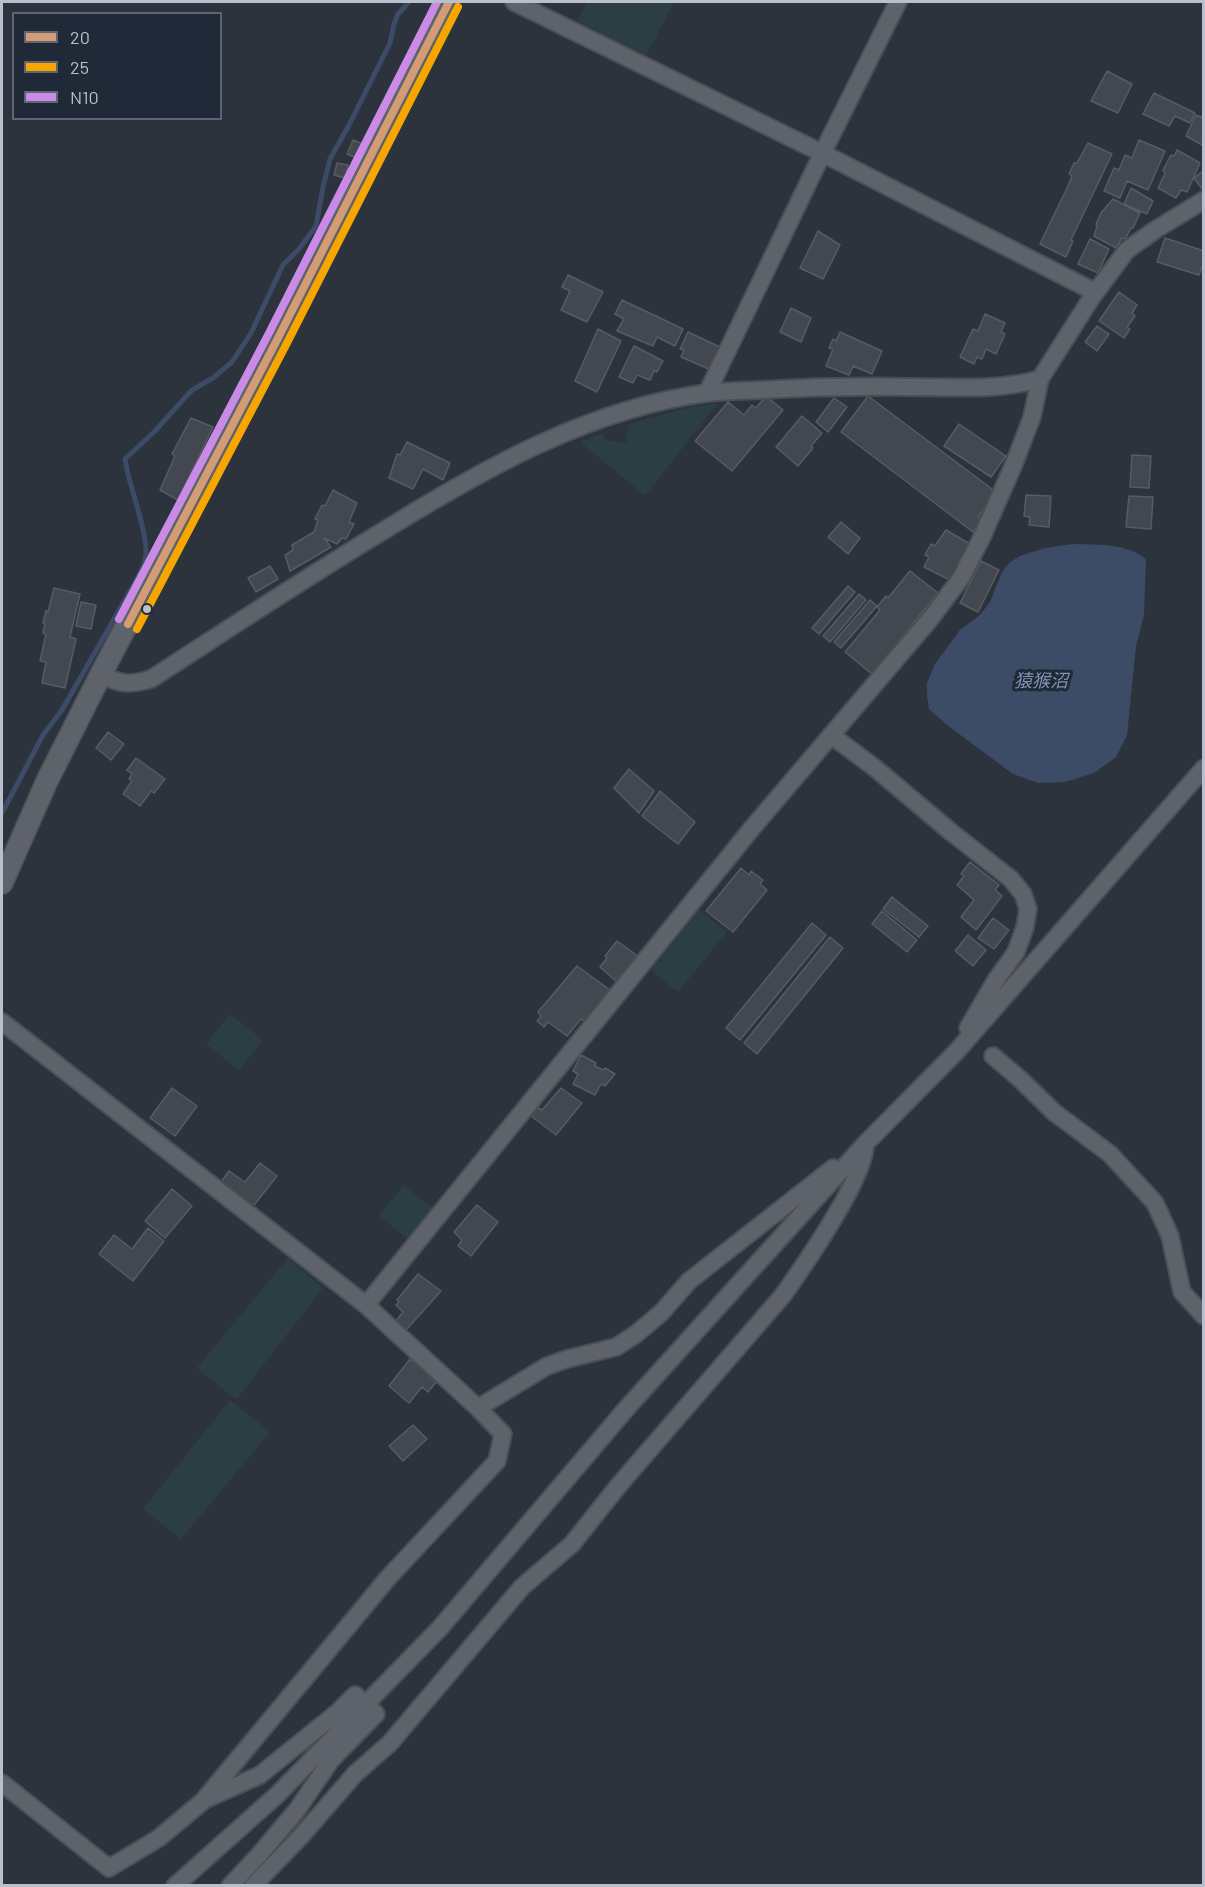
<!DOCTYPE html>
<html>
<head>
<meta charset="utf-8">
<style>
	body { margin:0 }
	#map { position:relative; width:1205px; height:1887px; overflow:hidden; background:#2d333d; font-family:Barlow,sans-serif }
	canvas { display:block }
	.frame { position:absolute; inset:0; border:3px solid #b9bfcc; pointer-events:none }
	.legend { position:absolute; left:12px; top:12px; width:210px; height:108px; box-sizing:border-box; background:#202938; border:2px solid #5d6573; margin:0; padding:8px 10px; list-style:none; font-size:18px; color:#b9bfcc }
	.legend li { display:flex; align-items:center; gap:12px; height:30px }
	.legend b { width:30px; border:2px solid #5d6573 }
</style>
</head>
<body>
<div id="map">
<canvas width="1205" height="1887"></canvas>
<div class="frame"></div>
<ul class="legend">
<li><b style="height:8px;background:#d39c74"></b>20</li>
<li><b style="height:8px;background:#f7a600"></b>25</li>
<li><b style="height:8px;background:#ca8be6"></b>N10</li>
</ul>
</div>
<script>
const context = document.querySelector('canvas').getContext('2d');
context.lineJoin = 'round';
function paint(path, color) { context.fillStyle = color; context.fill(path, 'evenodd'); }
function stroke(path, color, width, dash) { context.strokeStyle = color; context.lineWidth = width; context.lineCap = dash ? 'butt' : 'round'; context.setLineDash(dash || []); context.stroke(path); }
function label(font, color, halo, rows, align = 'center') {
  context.font = font + ' Barlow,"Noto Sans JP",sans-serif'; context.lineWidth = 6; context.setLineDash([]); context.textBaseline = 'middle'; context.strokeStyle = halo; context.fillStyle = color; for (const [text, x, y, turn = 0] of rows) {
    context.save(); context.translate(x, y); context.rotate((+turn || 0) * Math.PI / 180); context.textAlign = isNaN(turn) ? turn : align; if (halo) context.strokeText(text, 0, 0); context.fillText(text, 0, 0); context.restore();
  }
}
paint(new Path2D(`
	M587 2H674L646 56 577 21Z
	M718 403 645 496 580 442 603 433 606 440 626 443 629 424 691 407Z
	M699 910 727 932 678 992 651 970Z
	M230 1014 263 1040 239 1070 206 1044Z
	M404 1185 435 1210 410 1241 379 1215Z
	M288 1258 323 1288 236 1400 197 1368Z
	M230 1400 270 1432 181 1539 143 1509Z`), '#2a3e43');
paint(new Path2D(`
	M1073 544C1098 545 1126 543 1146 559L1144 615 1136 646 1127 735 1116 757 1094 773 1065 782 1038 783 1013 774 947 725 929 709 927 696V683L935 664 960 630 980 615 990 602 1002 572 1010 562 1020 556 1045 548Z`), '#3c4c67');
stroke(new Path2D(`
	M2 813 43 735 62 710 138 577C140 572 144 566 145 560 151 539 128 484 125 459L154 432 192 390 213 378 232 362 251 333 283 265 299 249 316 226 323 187 330 159 348 127 390 43 394 24 398 14 409 2`), '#3c4c67', 5);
const building = new Path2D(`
	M1107 71 1132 84 1118 113 1091 101Z
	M1154 93 1195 113 1190 123 1175 116 1169 126 1143 114Z
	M1196 115 1204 118V146L1186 136Z
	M353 140 365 145 359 159 347 154Z
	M1139 140 1165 151 1148 190 1127 181 1120 198 1104 191 1114 168 1119 170 1125 155 1132 158Z
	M1088 143 1112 154 1071 240 1073 241 1066 257 1040 244 1068 186 1072 176 1069 174 1074 163H1077Z
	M1177 150 1200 163 1187 192 1181 190 1176 198 1158 188 1165 173 1163 170 1171 155 1174 156Z
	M337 163 348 165 345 178 334 175Z
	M1204 170V188L1202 189 1194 178Z
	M1131 188 1153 201 1147 214 1124 204Z
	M1113 199 1140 213 1133 228H1131L1125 239 1122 238 1116 248 1094 236 1097 226 1096 224 1101 213Z
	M818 231 840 245 823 279 800 268Z
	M1165 238 1204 251V262L1199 275 1157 262Z
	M1090 239 1109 249 1098 273 1078 264Z
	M568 275 603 292 587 322 561 310 570 291 562 287Z
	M1119 292 1137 305 1132 313 1135 316 1127 327 1130 329 1124 338 1099 321Z
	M622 300 683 329 675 346 657 337 653 346 617 331 624 319 615 314Z
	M791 308 811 318 801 342 780 332Z
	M985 314 1005 323 1001 332 1005 334 996 354 986 349 982 359 977 357 974 364 960 357 973 329 978 331Z
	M1097 326 1109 334 1097 351 1085 342Z
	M598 329 621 341 597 392 575 381Z
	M688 332 722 348 711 370 681 357 684 350 680 349Z
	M840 332 882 351 872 374 853 366 849 375 826 366 833 349 829 348 833 339 836 341Z
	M634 346 663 361 657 372 654 371 650 380 637 375 633 383 619 377Z
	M766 396 783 410 732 471 695 441 728 402 744 415 752 405 756 408Z
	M868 396 996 492 978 517 982 520 973 532 841 432Z
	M834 398 847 407 828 432 816 422Z
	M802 416 822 433 811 446 813 448 798 466 776 447Z
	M191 418 213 427 178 500 160 490 175 456 172 454Z
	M959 424 1006 456 991 477 944 446Z
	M407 442 450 463 443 480 423 469 413 489 389 478 397 454 400 455Z
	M1132 455 1151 456 1149 488 1130 487Z
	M333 490 357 503 349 522 354 524 346 539 342 538 337 544 324 538 331 547 290 571 285 555 293 550 292 545 314 532 318 520 315 519 322 505 325 506Z
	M1026 495 1051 496 1049 527 1029 525 1030 517 1024 516Z
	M1129 496 1153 497 1151 529 1126 527Z
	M841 522 860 538 848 554 828 537Z
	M946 530 970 544 950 580 924 567 929 557 925 555 931 544 935 546Z
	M981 561 999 570 978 612 960 603Z
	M270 566 278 579 256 592 248 578Z
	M910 571 938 593 872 674 845 652 880 610 877 607 886 596 888 598Z
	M848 586 855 592 819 634 812 628Z
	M54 588 80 594 70 637 76 639 65 688 42 683 46 662 40 661 46 634 43 633 45 624 43 623 46 611 48 612Z
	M859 594 866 600 830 642 823 636Z
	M870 600 877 606 841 648 834 642Z
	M81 602 96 605 91 629 76 626Z
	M108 732 124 744 111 760 96 748Z
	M136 758 165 779 154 793 151 791 140 806 123 794 132 781 129 779 132 774 127 770Z
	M629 769 654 791 639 813 614 788Z
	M660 791 695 822 678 844 642 816Z
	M970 862 999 885 995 890 1002 896 976 930 961 917 974 900 957 885 964 876 961 874Z
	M741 868 749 875 751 871 763 880 760 884 767 890 733 932 706 911Z
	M892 897 928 926 919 937 883 909Z
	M882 911 917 940 907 952 872 924Z
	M993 918 1009 930 994 949 978 938Z
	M812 923 826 935 740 1040 726 1028Z
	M968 935 986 950 973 966 955 951Z
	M830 937 843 948 757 1054 744 1043Z
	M617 941 639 957 617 982 600 967 607 958 605 956Z
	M577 966 610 990 586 1021 581 1019 567 1036 548 1022 544 1027 537 1021 541 1016 538 1012Z
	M581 1055 596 1063 595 1066 603 1070 605 1068 615 1074 605 1086 601 1084 595 1095 573 1084 578 1074 573 1071Z
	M172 1088 197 1106 175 1136 150 1118Z
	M561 1088 582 1103 556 1135 530 1115 537 1107 542 1110Z
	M260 1163 277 1176 251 1209 219 1185 229 1171 245 1182Z
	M172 1189 192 1206 165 1238 145 1221Z
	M477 1205 498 1222 471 1256 458 1246 462 1240 454 1232Z
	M148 1228 164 1241 133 1281 99 1254 114 1235 132 1249Z
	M418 1274 441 1291 406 1330 396 1321 403 1312 396 1305 399 1302 397 1300Z
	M410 1359 437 1381 428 1392 422 1387 409 1403 389 1386Z
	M413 1425 427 1439 403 1461 389 1446Z`);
paint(building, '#434850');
stroke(building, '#565b64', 1.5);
const minor = new Path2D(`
	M514 2 822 153 1095 292
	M707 393 825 148 898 2
	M101 674C120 685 130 685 151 679 230 628 308 576 388 528 485 468 591 408 707 393 724 391 742 391 760 390 810 387 860 386 910 387 953 387 998 391 1040 379L1092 297 1127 250 1155 230 1204 200
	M831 735 875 768 951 832 1011 879 1023 894 1028 909 1025 927 1016 952 996 980 968 1028
	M2 1022 366 1305 478 1408 503 1434 497 1461 388 1578 203 1801 159 1838 109 1868 2 1783
	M993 1056 1020 1079 1055 1113 1110 1154 1155 1203 1170 1236 1182 1292 1204 1316
	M366 1305 753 827 931 618 961 578 982 537 1014 464 1032 417 1040 379
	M478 1408 547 1366 567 1359 616 1347 636 1334 661 1313 689 1281 833 1168
	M206 1799 260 1775 338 1712 355 1695 376 1714 331 1760 297 1810 259 1855 230 1886
	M175 1886 278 1794 440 1628 626 1409 865 1144 957 1051 1204 768
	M253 1886 302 1835 355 1774 390 1743 522 1587 572 1544 619 1485 784 1294C805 1264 865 1178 865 1145`);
const tertiary = new Path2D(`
	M2 883 47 781 101 674 277 340 449 2`);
stroke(minor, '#4a4e55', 20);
stroke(tertiary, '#4a4e55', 24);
stroke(minor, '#5e626a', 16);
stroke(tertiary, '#5e626a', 21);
stroke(new Path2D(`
	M128 624 277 340 449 2`), '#d39c74', 8);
stroke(new Path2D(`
	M137 629 286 345 458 7`), '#f7a600', 8);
stroke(new Path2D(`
	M119 619 268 335 437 2`), '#ca8be6', 8);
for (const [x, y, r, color] of [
	[147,609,5,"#b9bfcc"]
]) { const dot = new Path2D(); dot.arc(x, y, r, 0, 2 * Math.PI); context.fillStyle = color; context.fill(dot); stroke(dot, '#202938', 2); }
label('italic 18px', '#8094b2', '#202938', [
	["猿猴沼",1041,681]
]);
</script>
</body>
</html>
